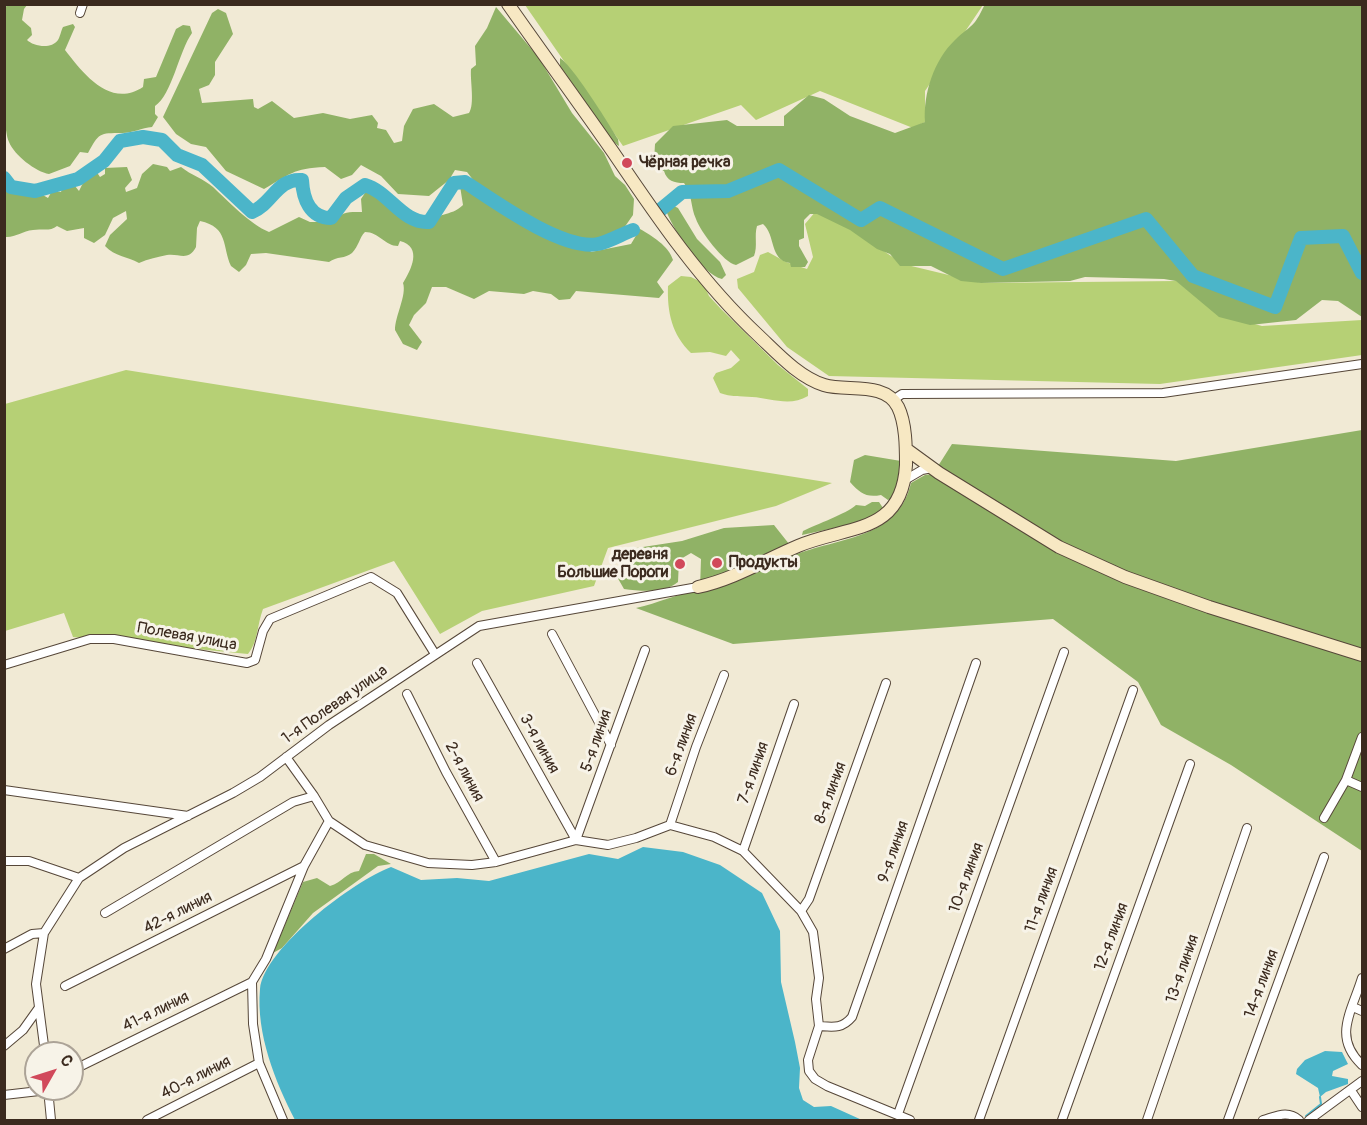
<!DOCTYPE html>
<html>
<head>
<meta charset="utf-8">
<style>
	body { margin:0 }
	#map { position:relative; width:1367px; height:1125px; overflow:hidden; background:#f1ead5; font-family:Pangolin,sans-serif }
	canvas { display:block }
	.frame { position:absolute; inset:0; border:6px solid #3b2a1e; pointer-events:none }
	.north { position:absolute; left:24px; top:1041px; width:60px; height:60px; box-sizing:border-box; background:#f7f3e8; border:2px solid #aca397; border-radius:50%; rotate:51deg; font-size:16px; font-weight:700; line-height:24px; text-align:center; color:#3b2a1e }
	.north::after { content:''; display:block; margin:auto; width:21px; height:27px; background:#d1495b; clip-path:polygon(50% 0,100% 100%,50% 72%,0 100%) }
</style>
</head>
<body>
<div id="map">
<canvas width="1367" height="1125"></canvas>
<div class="frame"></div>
<div class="north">С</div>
</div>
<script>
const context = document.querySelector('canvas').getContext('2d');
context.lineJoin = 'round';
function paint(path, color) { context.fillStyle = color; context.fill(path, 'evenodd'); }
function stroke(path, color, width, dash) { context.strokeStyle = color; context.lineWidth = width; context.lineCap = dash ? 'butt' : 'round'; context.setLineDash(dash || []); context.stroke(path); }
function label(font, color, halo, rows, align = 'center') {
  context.font = font + ' Pangolin,sans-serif'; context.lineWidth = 6; context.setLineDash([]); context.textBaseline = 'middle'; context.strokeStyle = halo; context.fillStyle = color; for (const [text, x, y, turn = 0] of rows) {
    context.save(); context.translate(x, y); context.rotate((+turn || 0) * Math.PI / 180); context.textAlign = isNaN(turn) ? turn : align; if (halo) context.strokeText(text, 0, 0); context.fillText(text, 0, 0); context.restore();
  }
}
paint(new Path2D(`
	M525 5H983L925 91V122L913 128 820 91 756 120 741 105 623 146Z
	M816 211 848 227 903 264 982 283 1177 281 1217 314 1262 326 1362 320V355L1160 384 829 376 787 347 738 288 737 279 754 272 760 255 768 252 786 262 807 269 813 257 805 224Z
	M681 276 691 277 703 283 709 296 721 309 778 365 808 389V396C790 407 770 398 752 397 740 396 731 397 720 393L713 378 716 373 731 368 740 360 731 350 726 356 710 352 691 353C672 335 667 312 668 286Z
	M126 370 832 483 776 506 608 548 594 586 482 611 440 634 394 561 263 609C257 625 258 642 248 654L73 637 64 613 5 631V404Z`), '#b6d075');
paint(new Path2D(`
	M985 4 1362 5V317L1338 301 1322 300 1296 320 1250 325 1219 317 1176 281 1164 279 1085 277 1070 281 981 283 961 281 931 266H900L890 254 877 249 850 230 817 214H810L804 220V238L799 240V246L808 262 805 267H791L790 263C769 260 776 235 763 224L757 226C754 236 758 246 754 256L736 265C724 263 700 231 696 219 690 206 693 195 684 183 674 183 667 181 664 171L657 170 654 162 655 144 673 126 727 120 737 126H784V116L809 95 824 99 850 116 895 133 925 122C923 94 934 60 955 40 973 23 973 29 985 4Z
	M8 5H27L24 9 22 20 31 28 32 35 27 40C33 46 51 50 58 40 60 37 61 31 63 27L73 24 75 27 65 50C83 73 110 109 143 87L144 79 156 77 176 29 183 25 190 26 192 33C179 51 172 95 155 106V114L158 117 152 127C142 128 132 133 122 133 99 133 99 133 88 153L80 152 70 166 49 174C36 172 14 155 9 142 6 136 7 130 4 124V8Z
	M496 7 539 58 572 113 604 153 615 176 625 185 634 199 633 215 617 238 611 241 584 242 591 252 631 244 640 229C652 236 669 246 673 260L657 282 664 292 659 298 576 291 570 299 559 300 551 294 533 291 524 294 489 291 474 299 446 287H432L426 303 414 315 409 325 422 342 417 350 403 344 395 330C395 316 407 295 403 283 411 270 423 247 400 241L398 246C385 246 379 232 365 232 359 238 359 246 352 253 345 259 337 256 329 262L266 253 251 254 246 265 239 272 231 266C222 247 229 227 200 221L197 228 196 247C188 262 179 253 167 255 158 257 148 259 139 263 127 256 115 257 105 246L110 235 127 219 126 211 113 218 105 235 94 243 84 238V228L67 231 57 226C50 232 41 228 33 230 22 231 15 238 5 237V182C12 193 23 196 36 191L48 198 52 191 61 192 64 181 70 180 79 191C83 183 86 175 96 171L100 177 105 174V168L127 167 132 180 125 188 126 192 137 188 142 174 153 164 167 167 170 171 181 167C191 175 204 179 213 187 229 202 250 224 269 232L299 217 310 222H333C343 211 348 212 362 212L361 199 365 193 371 191 395 211 423 226C436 212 451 217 463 205L460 186 475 195 477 185 467 172 455 170 449 180 429 196 398 194 381 176 361 165 352 175 341 179 325 167C293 168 289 175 264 189L226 171 206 147 191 144 176 134 163 117 212 13 218 9 226 13 233 34 215 62V75L209 85 199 89 202 103 253 99 254 107 258 109 272 101 294 118 323 113 350 119 372 115 378 123 377 128 386 130 394 143 402 141 404 126 413 109 434 104 453 117 469 113C475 104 470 81 471 69L476 65 475 46 487 28Z
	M560 58C573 66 609 124 618 139L619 146C613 144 588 110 586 103L560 66Z
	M674 206 678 208 697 239 720 262 726 275 722 279C702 274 675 232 667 213L669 207Z
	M1362 430V851L1231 765 1161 725 1138 682 1053 619 733 644 636 608C658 603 678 594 700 589L701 559 691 553 679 560 678 582C664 594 641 591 624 589L616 575 620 566 619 556 630 549 682 541 724 528 774 525 797 554C843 537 898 538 911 483L925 475 933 474 952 444 1176 461Z
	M865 455 901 461 899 481 892 498 888 500 881 495C866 498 860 493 850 482L854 460Z
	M872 502H879L883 508 866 521 802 535 803 531C817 524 846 514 856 505L865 506Z
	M366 854H374L391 864 378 866 313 913 282 948 273 953 303 882 317 878 330 886C342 883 346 872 359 871Z`), '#90b266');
paint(new Path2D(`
	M643 847 683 852 720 865 762 893 780 931 781 982 795 1042 800 1068 799 1088 803 1100 814 1107 831 1106 862 1120H295C275 1081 256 1034 260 989 265 947 354 881 391 867L421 880 457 878 489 881 589 854 618 859Z
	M1325 1051 1342 1052 1348 1064 1333 1071 1332 1076 1348 1079V1084L1326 1092 1320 1097 1318 1088 1296 1074 1297 1069 1305 1060Z`), '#4bb5c9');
stroke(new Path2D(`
	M1306 1116 1321 1104 1320 1097`), '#4bb5c9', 2);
stroke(new Path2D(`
	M4 178 11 187 35 191 78 179 104 161 120 141 143 137 162 140 177 155 202 165 252 212C272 204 277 178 302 180 303 199 310 218 331 218L346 198 365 185C389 192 403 224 429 222L454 183 465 182C494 201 563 251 598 244 609 242 622 234 633 230
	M659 211 682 192 728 191 779 170 861 220 880 208 1003 269 1146 219 1193 276 1275 307 1301 238 1343 236 1362 273`), '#4bb5c9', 14);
const street = new Path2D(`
	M80 13 83 4
	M893 400 902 394 1163 393 1362 364
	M905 480 922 470 932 468
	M552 634 611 745
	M477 663 576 840
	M4 665 90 639H114L247 663 255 660 263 631 270 619 371 577 397 593 435 654
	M407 694 446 772 496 862
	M286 757 314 796 329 821 365 845 428 863 472 865 496 862 576 840 608 845 636 838 670 825 714 837 743 851 801 911 813 932 819 978 816 999 819 1026 808 1060 809 1071 815 1079 827 1086 910 1120
	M1346 780 1362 787
	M4 790 188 816
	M1324 818 1346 780 1362 737
	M670 825 696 747 724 675
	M576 840 645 650
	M743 851 794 704
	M4 861H29L79 878
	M801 911 809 899 886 683
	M105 913 293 802 314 796
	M4 949 32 934 44 933
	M1362 978C1352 1011 1332 1037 1362 1065
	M65 986 304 866
	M1353 1007 1362 1011
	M819 1026C833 1027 842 1029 852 1017L976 663
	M4 1046 23 1030 38 1009
	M45 1053 36 984 44 933 79 878 124 848 233 793 260 777 329 725 479 626 698 587
	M73 1070 252 982
	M48 1089 51 1120
	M1352 1092 1362 1107
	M4 1095 48 1090
	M898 1114 1064 652
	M147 1120 259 1063
	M283 1120 259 1063 253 1024 252 982 266 959 304 866 329 821
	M979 1120 1133 690
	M1062 1120 1190 764
	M1147 1120 1247 828
	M1228 1120 1324 857
	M1263 1120C1277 1116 1288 1110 1299 1120
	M1309 1120 1362 1081`);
const secondary = new Path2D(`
	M508 4C543 54 579 103 613 152 657 217 701 282 759 336 778 354 799 377 824 385 847 392 885 381 898 407 906 423 906 448 906 465 902 535 848 525 798 546 765 560 734 579 698 587
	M906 449 939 473 1059 547 1125 577 1209 607 1362 655`);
stroke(street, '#564739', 10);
stroke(secondary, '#564739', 14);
stroke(street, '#fff', 8);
stroke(secondary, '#f7e8c3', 12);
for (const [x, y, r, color] of [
	[627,163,6,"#d1495b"],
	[717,563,6,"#d1495b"],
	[680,564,6,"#d1495b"]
]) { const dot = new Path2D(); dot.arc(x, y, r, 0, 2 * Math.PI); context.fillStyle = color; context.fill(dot); stroke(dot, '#f7f3e8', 2); }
label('bold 16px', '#3b2a1e', '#f7f3e8', [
	["Чёрная речка",639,163],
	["деревня",668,555,"right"],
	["Большие Пороги",668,573,"right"],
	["Продукты",729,563]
], 'left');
label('16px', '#3b2a1e', '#f7f3e8', [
	["Полевая улица",187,637,10],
	["1-я Полевая улица",335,705,-35],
	["5-я линия",597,741,-71],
	["3-я линия",539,744,61],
	["6-я линия",682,745,-70],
	["2-я линия",464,772,62],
	["7-я линия",754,773,-71],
	["8-я линия",831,793,-70],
	["9-я линия",894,852,-71],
	["10-я линия",967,878,-70],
	["11-я линия",1042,900,-70],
	["42-я линия",178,913,-27],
	["12-я линия",1112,937,-70],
	["13-я линия",1183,969,-71],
	["14-я линия",1262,984,-70],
	["41-я линия",156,1012,-26],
	["40-я линия",196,1078,-27]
]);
</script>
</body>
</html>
